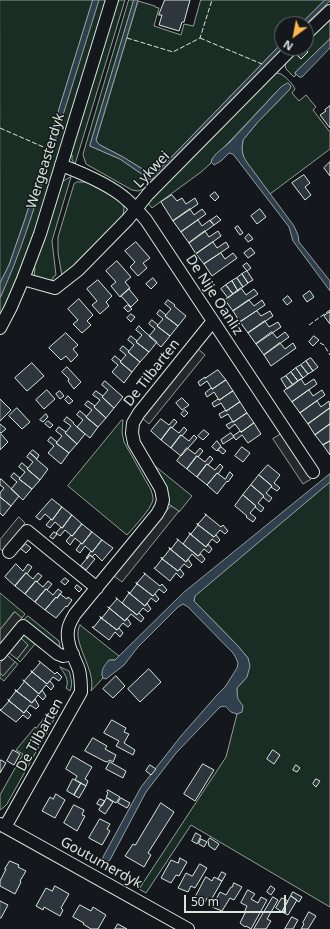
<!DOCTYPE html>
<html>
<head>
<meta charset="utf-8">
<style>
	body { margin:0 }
	#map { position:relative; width:330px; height:929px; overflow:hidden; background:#14181c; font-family:"Noto Sans",sans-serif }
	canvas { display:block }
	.north { position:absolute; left:274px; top:16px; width:40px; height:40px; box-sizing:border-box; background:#14181c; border:1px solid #626a69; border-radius:50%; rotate:212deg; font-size:11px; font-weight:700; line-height:16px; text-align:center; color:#d8e6dc }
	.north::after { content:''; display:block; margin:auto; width:14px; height:18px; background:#ffb74d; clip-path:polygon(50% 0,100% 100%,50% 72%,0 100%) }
	.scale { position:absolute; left:184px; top:895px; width:102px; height:18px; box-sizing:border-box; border:2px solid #d8e6dc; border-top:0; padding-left:5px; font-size:12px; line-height:14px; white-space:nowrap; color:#d8e6dc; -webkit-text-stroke:3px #14181c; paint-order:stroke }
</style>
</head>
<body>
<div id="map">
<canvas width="330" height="929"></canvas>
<div class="north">N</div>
<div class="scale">50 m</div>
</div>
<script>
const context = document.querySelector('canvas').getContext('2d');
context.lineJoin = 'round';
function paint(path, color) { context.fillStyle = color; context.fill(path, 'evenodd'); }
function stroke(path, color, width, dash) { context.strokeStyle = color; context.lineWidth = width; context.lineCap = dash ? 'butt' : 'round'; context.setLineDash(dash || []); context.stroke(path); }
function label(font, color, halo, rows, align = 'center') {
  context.font = font + ' "Noto Sans",sans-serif'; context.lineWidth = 3; context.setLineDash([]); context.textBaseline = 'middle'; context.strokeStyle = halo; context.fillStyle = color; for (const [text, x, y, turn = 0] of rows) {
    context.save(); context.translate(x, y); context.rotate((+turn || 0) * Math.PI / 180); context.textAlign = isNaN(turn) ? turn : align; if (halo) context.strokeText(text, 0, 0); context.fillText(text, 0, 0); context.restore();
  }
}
const green = new Path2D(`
	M0 0H93L25 219 9 265 0 283Z
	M99 0H106L40 215C29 250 15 283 0 316V298L13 267 30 220Z
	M117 0H125L75 164 72 160V155H71Z
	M129 0H134L90 146 120 159 149 179 162 172 283 48H288L147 192 144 189 138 191 132 190 86 164 83 155Z
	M201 0H325L301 24H282V43L156 173 153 174 149 173 123 157 100 145 97 142 96 140 138 1 155 6V7L159 8 154 26 181 35 184 24 193 26Z
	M330 15V39L295 73 296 75 294 77 286 69 284 60 296 48H306V38Z
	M271 73C274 73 279 73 281 74 286 77 293 84 295 89L292 93 299 101 306 95 316 107 313 110 329 131H330V149L270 194 245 161 243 155 242 149 243 140 257 123 290 89 281 87 230 141 212 159 211 163 201 172 152 208 147 202Z
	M71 177 54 234 52 241 56 275 53 277V279L49 281 34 277 35 268 34 267 62 182Z
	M77 182H86L103 191 120 201 124 207 123 216 78 262 62 276 58 253V237L74 184Z
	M122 420H123L122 432 124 442 151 490C152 493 153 497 153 500 151 509 134 527 127 535L68 486Z
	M155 466 192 496 179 512 169 504 167 489 163 480Z
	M330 482V907L191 825 146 893 139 889 226 757 237 714H238L237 692V688L247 677 248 658 237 645 194 601 195 596Z
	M0 593 25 614 22 618 14 612 0 630Z
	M28 616 59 641 60 647H58L24 620Z
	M80 625 119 656 115 660H111L102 674 103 678 91 691C97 670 70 641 80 625Z
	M24 635H25L35 644 20 662 17 659 28 645 21 638Z
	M15 662 18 664 4 681 0 678V673L3 675Z
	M60 667 69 671C71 678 73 684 70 691L66 688C70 680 64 673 60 667Z
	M51 710 57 714 7 804 4 807 0 810V795L23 754 16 750 35 727 36 728Z`);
paint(green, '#1a2d24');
stroke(green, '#939e99', 1);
const parking = new Path2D(`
	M198 349 205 355 149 424 142 418Z
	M281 434 311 479 303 484 273 439Z
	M171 506 179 511 122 582 114 576Z
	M19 517 25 523 3 551 0 549V540Z
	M15 612 22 618 0 645V630Z
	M21 638 28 645 17 659 9 653Z
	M7 655 15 662 3 676 0 673V664Z`);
paint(parking, '#24282b');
stroke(parking, '#939e99', 1);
const water = new Path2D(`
	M93 0H99C82 54 65 109 48 163 34 209 20 255 0 298V283L9 265 25 219Z
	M134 0H138L96 140 97 142 100 145 123 157 149 173 152 174 156 173 282 43V48H283L162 172C158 175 155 180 149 179L120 159 90 146Z
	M325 0H330V1L306 24H301Z
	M330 39V48L302 77H299L295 73Z
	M288 83 291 86 290 89 257 123 243 140 242 149 243 155 246 161 294 226 298 235 299 242 330 281V291L293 241 289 227 233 154 229 153 221 161 214 165 211 162C213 154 224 148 230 142 247 124 264 105 281 87Z
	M330 474V482L195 596 194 601 237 645 248 658 250 666 247 677 237 688V692L238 699 243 706 242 712 237 714C235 713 233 713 231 712 226 708 228 705 220 707L176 753 146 792 110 860 107 862H105L103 860V857L141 787 181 736 217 695 225 687 237 668 238 663 236 658 233 653 188 607 183 604 178 607 138 647 124 665 106 679 103 678C100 671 104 666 109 660H115L183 593Z`);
paint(water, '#2f3f4d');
stroke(water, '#939e99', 1);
const building = new Path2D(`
	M165 0H190L184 22H182L179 31 159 25 162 15H159Z
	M304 48 308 52 301 59 297 55Z
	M330 106V128L320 115 326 111 325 110Z
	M330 162V176L324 168Z
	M304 175 310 183 305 187 311 195 305 200 292 183Z
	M215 192 219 197 215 201 210 196Z
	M172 195 177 201 182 198 186 204 195 198 198 204 173 221 161 202Z
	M190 209 194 215 202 209 206 214 181 232 173 221Z
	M260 209 266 217 257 224 251 216Z
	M217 216 221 220 214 225 210 221Z
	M198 220 202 226 210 220 214 225 189 243 181 232Z
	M238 226 243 233 240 235 235 228Z
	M205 231 209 237 218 231 221 236 196 254 189 243Z
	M249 234 253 239 248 242 245 238Z
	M136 242 150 258 143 263 147 268 138 276 130 267 135 262 125 251Z
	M213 242 217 248 226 242 229 247 204 264 196 254Z
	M251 248 255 253 248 258 244 253Z
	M221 253 225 259 233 253 237 258 212 276 204 264Z
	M117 261 131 277 125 282 130 288 120 297 111 286 116 282 106 271Z
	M247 263 251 268 247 271 243 266Z
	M247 271 253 280 248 283 242 274Z
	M242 274 248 283 243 287 237 278Z
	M153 278 157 283 151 289 146 284Z
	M237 278 243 287 238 291 232 281Z
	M98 280 112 296 106 302 109 306 100 314 92 305 97 301 87 289Z
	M232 281 238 291 233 294 226 285Z
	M226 285 233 294 228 298 221 289Z
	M241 288 246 295 254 289 258 294 233 311 225 300Z
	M129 289 138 300 131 307 121 296Z
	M310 291 314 297 307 302 303 296Z
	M288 296 292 301 287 305 283 300Z
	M79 299 93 315 87 321 91 325 82 333 73 324 78 320 68 309Z
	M168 300 175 305 174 306 186 316 178 326 165 316 171 309 165 304Z
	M249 300 254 306 262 300 265 305 240 322 233 311Z
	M128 305 132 309 128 312 124 308Z
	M160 310 166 315 165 316 178 326 170 336 157 326 163 319 157 314Z
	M257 311 261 316 270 311 273 316 248 333 240 322Z
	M330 312V324L324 316Z
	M131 314 135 317 131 322 127 318Z
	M152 320 158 325 157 326 170 336 161 347 149 336 155 329 149 324Z
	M265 321 269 327 278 322 281 327 256 344 248 333Z
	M139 326 145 332 157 342 149 352 136 342 142 335 136 330Z
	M272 332 277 338 285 332 289 337 264 355 256 344Z
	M66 333 78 345 73 349 78 355 71 362 66 356 61 360 49 348Z
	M131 336 137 341 136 342 149 352 140 362 128 352 134 345 128 340Z
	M314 336 319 340 313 346 309 342Z
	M280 343 285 349 293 343 296 348 271 366 264 355Z
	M123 346 129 351 128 352 140 362 132 372 120 362 126 355 120 350Z
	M115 356 121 361 120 362 132 372 124 383 112 372 118 365 112 360Z
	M311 358 318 367 313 371 306 361Z
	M306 361 313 371 308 374 301 365Z
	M32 363 44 376 27 391 15 378Z
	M301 365 308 374 303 378 296 368Z
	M67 367 81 382 74 389 68 381 69 379 62 372Z
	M296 368 303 378 298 381 291 372Z
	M218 370 226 380 212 389 207 381 200 386 198 382 205 377V378Z
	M291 372 298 381 293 385 286 376Z
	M286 376 293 385 287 389 281 379Z
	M301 379 305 385 314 379 317 384 292 402 284 391Z
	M226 380 233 391 219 400 214 392 207 397 205 393 211 388 212 389Z
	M105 381 123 397 114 408 102 397 108 390 102 385Z
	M47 390 55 399 44 409 36 400Z
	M309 390 313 396 322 390 325 395 300 413 292 402Z
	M60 391 64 396 60 399 56 394Z
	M96 391 103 396 102 397 114 408 106 418 94 407 100 400 93 395Z
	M233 391 240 402 226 411 221 403 214 407 212 403 218 399 219 400Z
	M68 396 73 401 69 404 65 400Z
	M182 398 189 405 182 410 176 403Z
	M0 399 11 410 0 421Z
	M88 401 95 406 94 407 106 418 98 427 86 417 92 410 85 405Z
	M317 401 321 407 329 401 330 408 308 424 300 413Z
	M240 402 247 413 233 422 228 414 221 418 219 414 226 410V411Z
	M17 408 30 422 22 429 9 416Z
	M330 408V424L315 435 308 424Z
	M185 410 188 413 184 417 181 414Z
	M80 411 86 416V417L98 427 90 438 77 427 83 420 77 415Z
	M247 413 254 423 241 432 235 424 229 429 226 425 233 421V422Z
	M46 414 48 417 43 422 40 420Z
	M67 417 74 423H73L77 427 85 434 77 444 65 433 71 426 64 421Z
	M161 419 169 425 174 419 177 422 172 428 171 427 161 440 151 431Z
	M48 421 53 425 50 428 45 424Z
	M254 423 261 434 248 443 242 435 236 440 233 436 240 431 241 432Z
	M0 424 6 429 1 433 0 432Z
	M330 424V441L323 445 315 435Z
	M59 427 66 432 65 433 77 444 69 453 56 443 62 436 56 431Z
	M171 427 179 433 184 427 187 430 182 436 181 435 171 448 161 440Z
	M204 430 209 434 203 440 198 436Z
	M231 433 234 437 223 444 221 440Z
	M1 434 8 442 0 450V435Z
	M181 435 189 441 194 435 197 438 181 456 171 448Z
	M51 437 57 442 56 443 69 453 61 464 48 453 54 446 48 441Z
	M217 441 221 446 217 451 212 447Z
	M330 441V455L323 445Z
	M221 447 226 451 223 454 218 450Z
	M242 447 250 453 243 462 235 456Z
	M187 448 195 454 200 448 203 451 198 457 197 456 187 469 177 461Z
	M33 450 39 455 37 459 30 453Z
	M30 453 37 459H36L48 469 40 480 27 469 33 462 27 457Z
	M197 456 205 462 210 456 213 459 208 465 207 464 197 477 187 469Z
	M22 463 28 468 27 469 40 480 32 489 19 479 25 472 19 467Z
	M207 464 215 470 220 464 223 467 218 474 217 473 207 485 197 477Z
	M268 465 280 475 274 483 280 488 277 491 271 487 272 486 259 475Z
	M230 472 233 475 228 482 227 481 217 494 207 485 217 473 225 479Z
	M14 473 20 478 19 479 32 489 23 500 11 489 17 482 11 477Z
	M259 475 272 486 266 493 272 498 269 502 263 497 264 496 251 485Z
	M1 479 19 496 11 506 0 497V493L4 488 0 485V481Z
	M251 485 264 496 258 503 264 508 261 512 255 507 256 506 243 495Z
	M243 495 256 506 250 513 256 518 253 522 246 517 247 516 235 506Z
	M0 497 11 506 3 516 0 513Z
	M52 499 62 507 52 520 45 514 40 520 36 517Z
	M62 507 72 515 62 528 55 522 50 528 46 525 51 519 52 520Z
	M205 514 221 527 223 525 228 531 225 534 220 530 214 537 197 524H198L206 515Z
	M72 515 82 524 72 536 65 530 60 536 56 533 61 527 62 528Z
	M82 524 92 532 82 544 75 538 70 545 66 541 71 535 72 536Z
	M197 524 214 537 216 535 220 540 217 543 212 539 206 547 189 533 191 534 198 525Z
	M54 532 57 534 53 539 50 537Z
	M92 532 102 540 92 552 85 546 80 553 76 550 81 543 82 544Z
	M189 533 206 547 208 544 212 549 209 553 204 549 198 556 183 544 190 534Z
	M177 539 198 556 201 554 205 559 202 563 192 554 186 562 169 548 171 549 178 540Z
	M102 540 113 548 102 561 95 554 92 557 90 555 87 559 86 558 91 551 92 552Z
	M26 544 31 548 26 553 21 549Z
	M169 548 186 562 188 559 192 565 189 568 184 564 178 571 161 558H163L170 549Z
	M90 555 95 559 86 570 81 566Z
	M161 558 178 571 180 569 184 574 181 578 176 573 170 581 154 568H155L162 559Z
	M16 564 23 571 28 564 32 567 27 574 26 573 15 586 5 577Z
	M26 573 33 579 38 573 42 576 37 582 36 581 25 594 15 586Z
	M144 573 160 586 162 584 167 590 164 593 159 589 153 596 136 583H137L145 574Z
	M65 578 69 581 65 585 61 582Z
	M36 581 43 587 48 581 52 584 47 590 46 589 35 602 25 594Z
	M136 583 153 596 155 594 159 599 156 602 151 598 145 606 128 592 130 593 137 584Z
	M77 585 82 589 79 592 75 588Z
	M46 589 53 595 58 589 62 592 57 598 56 597 45 610 35 602Z
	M128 592 145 606 147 603 151 609 148 612 143 608 137 615 122 603 129 593Z
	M60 594 67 599 68 597 72 600 67 607 66 606 56 618 45 610 56 597 57 598Z
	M116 598 137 615 139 613 144 618 141 622 131 614 125 621 108 607 109 608 117 599Z
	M108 607 125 621 127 618 131 624 128 627 123 623 117 630 100 617 102 618 109 609Z
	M100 617 117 630 119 628 123 633 120 637 115 632 109 640 92 627H94L101 618Z
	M39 661 55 674 57 672 62 677 59 681 53 677 47 684 31 671 32 672 40 663Z
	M149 669 161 682 140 702 128 689Z
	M31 671 47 684 50 681 54 686 51 690 46 685 39 694 23 680 24 681 32 672Z
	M116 676 125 686 113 698 103 689Z
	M23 680 39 694 42 690 46 696 43 700 38 695 32 703 15 690 17 691 24 682Z
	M15 690 32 703 35 699 39 706 36 709 30 705 24 713 8 700H9L16 691Z
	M8 700 24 713 26 710 31 715 28 719 23 715 16 722 0 710V709L1 710 9 701Z
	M112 720 126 728 124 732 129 734 124 743 135 750 133 755 116 746 119 741 104 733Z
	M93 738 107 746 105 749 116 755 113 762 110 760 107 762 104 761 85 751Z
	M13 750 20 754 14 765 7 761Z
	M273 750 280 755 274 764 267 759Z
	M73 756 92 767 85 779 88 781 86 786 75 780 77 776 66 769Z
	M1 760 6 763 0 773V762Z
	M110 762 126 771 123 778 106 769Z
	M203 764 214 770 195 801 184 794Z
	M150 765 156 769 151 775 146 771Z
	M296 765 300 768 297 772 293 770Z
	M73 779 81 783 74 795 67 791Z
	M316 779 320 781 316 787 313 784Z
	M81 783 86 786 79 798 74 795Z
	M108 790 120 797 116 803 106 797 108 793 107 792Z
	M56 794 65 800 55 818 42 811 50 797 53 799Z
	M107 798 113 802 105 814 99 810Z
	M121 798 130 803 127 808 118 803Z
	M100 799 105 801 102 806 97 804Z
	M161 803 174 812 148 853 151 855 144 867 125 856 133 844 135 845Z
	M74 805 84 810 82 815 85 816 77 831 64 823Z
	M100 819 110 824 107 829 110 831 102 845 89 838Z
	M196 833 201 836 197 844 192 841Z
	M210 838 219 844 215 850 209 846 208 841Z
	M201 839 207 842 204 847 199 844Z
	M180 858 187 862 179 876 176 875 171 883 161 878 171 860 178 863Z
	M10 861 19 865 18 867 26 871 20 881 21 882 15 894 0 886V881L6 869H5Z
	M200 864 207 868 195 888 191 886 188 892 178 888 186 873 192 876Z
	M222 872 226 874 222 881 218 879Z
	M206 877 212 881 214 877 222 881 211 900 207 898 205 902 195 898Z
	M234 883 242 887 234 900 230 898 222 911 212 907 220 892 226 895 231 887H232Z
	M55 886 69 894 61 908 63 910 60 916 44 907 43 910 36 906 46 888 52 891Z
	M271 886 275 889 271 895 267 892Z
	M248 890 255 894 251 899 258 903 261 897 267 900 251 929 246 926 245 927 240 923 245 913H244L247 906 241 903Z
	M293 892 302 897 299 902 291 896Z
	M291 896 297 900 288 915 282 912Z
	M273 897 278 900 267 919 271 921 266 929H254Z
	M282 898 288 901 282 912 276 908Z
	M0 901 8 905 1 918H0Z
	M80 905 91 911 93 907 106 915 98 929H91L83 924 84 923 73 917Z
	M309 912 316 916 308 929H301L304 924 303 923Z
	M292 917 298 920 293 929H285Z
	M118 924 127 929H115Z`);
paint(building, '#2c363c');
stroke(building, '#d8e6dc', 1);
const minor = new Path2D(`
	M306 34 330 11
	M61 165C82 173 111 185 127 200 134 206 140 213 146 220L313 472
	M23 279 55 288 78 270 128 219 148 194 292 48
	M0 328 11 307 23 279 40 234 112 0
	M9 552 27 531 97 588
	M0 654 23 626 58 654 63 656 73 654
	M0 824 188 929
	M5 827 81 692C81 684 81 678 79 670 75 658 66 645 68 631 68 625 72 619 75 614L157 514 161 507 163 500 161 489 134 443 132 433 133 423 139 413 213 321`);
stroke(minor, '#d8e6dc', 14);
stroke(minor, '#14181c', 12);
stroke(new Path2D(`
	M127 38 173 52 200 38 212 0
	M200 38 262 64
	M0 128 48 149
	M309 325 330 310
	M320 343 324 345 330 355`), '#d8e6dc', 1, [5, 2]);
label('14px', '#d8e6dc', '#14181c', [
	["Wergeasterdyk",46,161,-73],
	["Lykwei",152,170,-46],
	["De Nije Oanliz",214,295,57],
	["De Tilbarten",152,373,-52],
	["De Tilbarten",40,735,-61],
	["Goutumerdyk",101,863,29]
]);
</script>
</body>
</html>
